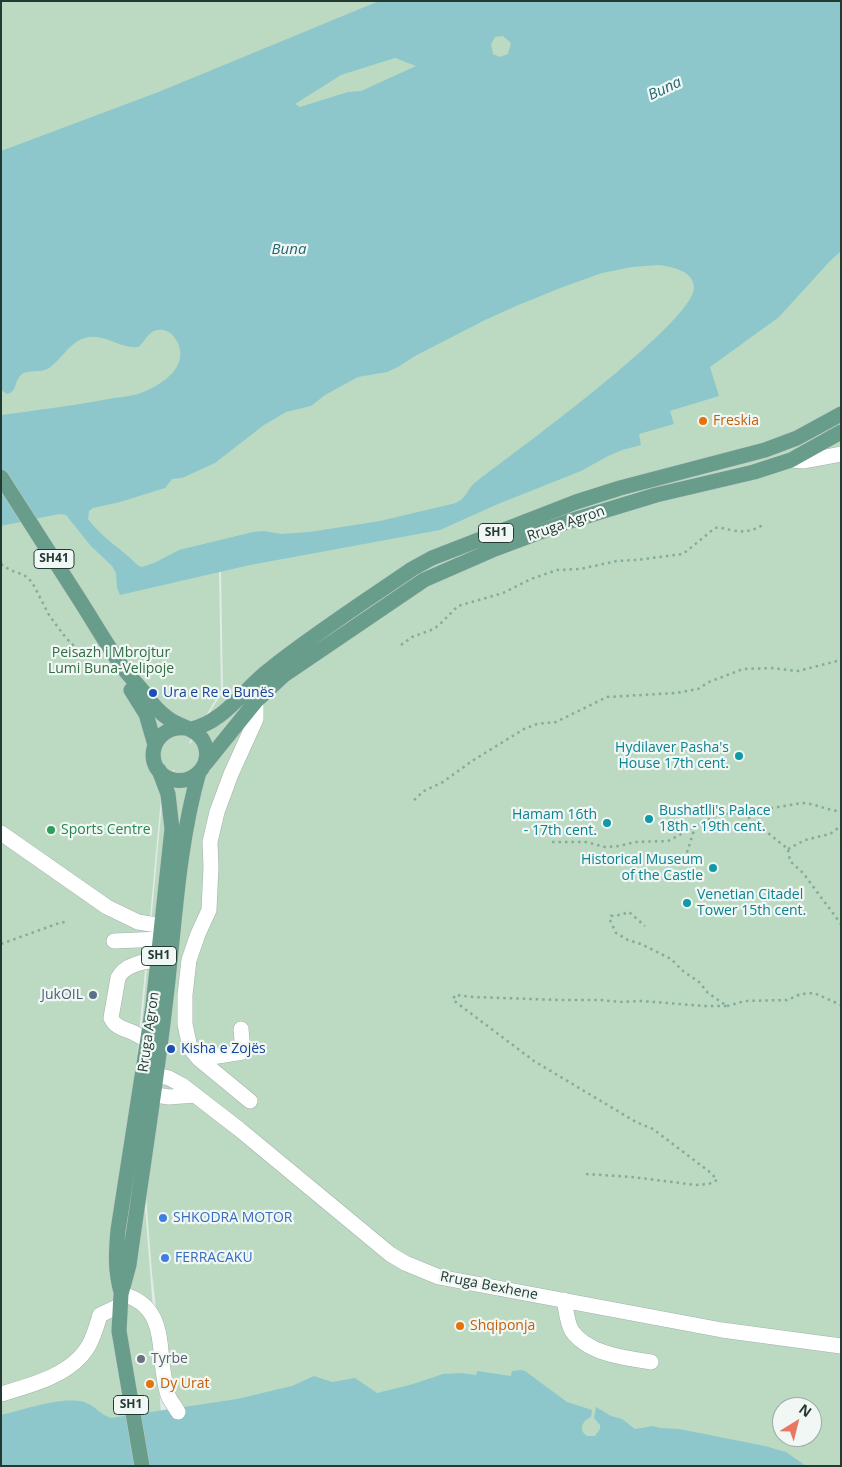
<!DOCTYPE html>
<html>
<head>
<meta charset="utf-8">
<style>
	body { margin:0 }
	#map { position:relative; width:842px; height:1467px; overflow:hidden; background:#e1ebe6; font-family:"Open Sans",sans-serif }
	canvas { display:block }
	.frame { position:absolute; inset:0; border:2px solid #233a32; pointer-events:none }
	.north { position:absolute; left:772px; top:1397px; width:50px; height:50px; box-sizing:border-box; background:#f1f7f4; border:1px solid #9faba6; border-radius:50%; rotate:36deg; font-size:14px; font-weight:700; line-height:20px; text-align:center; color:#233a32 }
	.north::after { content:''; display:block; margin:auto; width:18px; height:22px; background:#e87862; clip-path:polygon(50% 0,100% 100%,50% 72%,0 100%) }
</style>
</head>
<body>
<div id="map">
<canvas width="842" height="1467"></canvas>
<div class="frame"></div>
<div class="north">N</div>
</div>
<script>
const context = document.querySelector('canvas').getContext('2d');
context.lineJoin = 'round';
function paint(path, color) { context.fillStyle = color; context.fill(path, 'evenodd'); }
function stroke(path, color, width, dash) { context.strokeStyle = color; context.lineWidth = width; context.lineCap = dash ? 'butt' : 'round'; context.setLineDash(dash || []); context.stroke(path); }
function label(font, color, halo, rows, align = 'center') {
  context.font = font + ' "Open Sans",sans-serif'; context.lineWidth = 4.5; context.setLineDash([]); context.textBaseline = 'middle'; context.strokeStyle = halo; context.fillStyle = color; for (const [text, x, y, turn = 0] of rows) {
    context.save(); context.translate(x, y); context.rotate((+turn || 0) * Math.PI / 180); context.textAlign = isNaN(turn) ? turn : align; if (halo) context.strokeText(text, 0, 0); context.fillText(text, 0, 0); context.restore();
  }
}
paint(new Path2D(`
	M1 1H841V1466H484L169 1420 152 1273 137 1078 163 792 175 770H173L162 788 135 1077 162 1426 1 1466ZM219 570H221L223 691 190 744 189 743 221 691ZM782 1407H812V1437H782Z`), '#bbdac1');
paint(new Path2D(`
	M379 1H841V251L830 261 779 317 710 367 719 396 670 411 674 424 639 434 641 445 622 450 608 456 581 471 498 504 440 530 250 565 120 595 117 588 116 573 112 566 90 545 66 515 59 514 1 526V415C37 410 73 406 108 399 118 397 128 397 138 394 153 389 174 377 179 362 185 347 171 324 154 331 147 334 144 343 138 347 119 349 104 332 85 338 69 343 62 359 49 368 40 374 27 368 20 376 14 383 17 392 7 394L1 390V151L161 91ZM503 36 511 43 508 54 500 57 493 54 491 44 495 37ZM395 58 416 66 361 91 348 92 300 107 295 104 341 75ZM659 265C673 267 694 271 694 288 693 323 511 455 477 481 467 488 468 497 456 503L380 521 310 532 281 534 264 531 253 532 179 550 154 563 142 567C136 565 134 561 129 557 115 545 99 534 88 519L89 511 93 508 120 502 165 488 172 479 182 478 215 463 264 425 286 412 311 406 325 395 358 377 387 372 398 367 415 356 485 320 516 306 563 287 602 273 632 267Z
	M521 1370 525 1371 567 1402 592 1410 591 1417C582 1421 578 1430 587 1436H595L600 1429V1425L594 1418 596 1407 611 1416 622 1419 635 1429 653 1426 660 1428 679 1429 765 1446 786 1452 806 1466H1V1415C24 1410 61 1396 84 1402 94 1405 101 1415 111 1418L237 1399 292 1386 314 1376 332 1382 355 1378 377 1393 413 1384 443 1374 461 1373 476 1375 477 1371 511 1376 512 1371Z`), '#8dc7cc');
const minor = new Path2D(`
	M791 460 804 461 841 454
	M1 833 107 907 138 922 163 926
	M114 941 161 939
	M148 1041C144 1039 140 1036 136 1034 126 1028 117 1030 111 1018L118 978C124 965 145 960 159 961
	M199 1059 243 1052 241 1029
	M144 1072 169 1078 182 1085 239 1129 390 1254 405 1263 439 1277 722 1330 841 1346
	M142 1093 169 1097 195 1095
	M250 1101 199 1059 190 1048 185 1024V995L189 960 198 934 209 910 211 867 210 842 217 812 231 774 256 719V701
	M121 1294C172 1306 155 1356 168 1395 170 1401 175 1406 178 1412
	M564 1300C566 1309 567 1323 572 1331 588 1354 625 1358 651 1362
	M1 1394C32 1385 72 1375 89 1345 94 1336 97 1325 100 1315L119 1306`);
const major = new Path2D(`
	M1 477C28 519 54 560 81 602 95 624 108 647 124 669 131 678 139 686 146 695 152 704 160 713 169 719 182 728 200 729 205 745 212 765 194 784 174 780 141 772 149 725 185 728
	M131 690 146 714 155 745
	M191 729C223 723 244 689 269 670 314 634 364 602 412 569L432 558 576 502 620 488 765 450 797 438 841 414
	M205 764 256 701 284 675 424 580 495 549 567 522 656 495 754 472 791 460 841 432
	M121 1292C115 1271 116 1252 118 1230L153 1006 172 829 168 794 159 770
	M142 1466 119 1331 121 1294 129 1265C141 1176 156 1087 166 998 175 922 178 846 199 772`);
stroke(minor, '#a4b2ac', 16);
stroke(major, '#c1c8c6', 16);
stroke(new Path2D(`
	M1 564 10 570 24 575 32 582 49 615 66 638 74 646
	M401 645 412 637 434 629 441 623 458 606 503 593 531 579 557 570 580 569 617 561 636 560 683 554 715 528C720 527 725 529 731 530 744 533 752 531 763 525
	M414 800 424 791 443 782 472 761 524 729 537 724 556 722 607 697 676 693 698 689 709 682 743 669 771 668 798 671 841 660
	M743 813 788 849 790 861 803 873 841 924
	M719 814 743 813 802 803C815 803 827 811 841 811
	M552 842H586L605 847 619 846 635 842 668 841 717 815
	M788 849 805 840 830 834 841 826
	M683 865 695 827
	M1 944 62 922 67 923
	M727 1006 745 1001 787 1000 801 994 814 993 841 1005
	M586 1174 632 1177 696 1185 709 1184 717 1180 711 1173 653 1129 636 1122 534 1061 453 1000 455 995 473 997 560 1000H601L620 1002 641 1001 705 1006H727L708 993 699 982 683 971 671 959 641 944 628 940 616 933 610 920 611 916 620 915 629 912 645 926`), '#84ac9c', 2.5, [2.5, 4]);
stroke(minor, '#fff', 15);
stroke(major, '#699d8b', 15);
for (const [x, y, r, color] of [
	[703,421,5,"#e8710a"],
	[153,693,5,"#1a4fb4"],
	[739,756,5,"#0f9aa8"],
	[649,819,5,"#0f9aa8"],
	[607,823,5,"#0f9aa8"],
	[51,830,5,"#2e9e5b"],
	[713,868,5,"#0f9aa8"],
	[687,903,5,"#0f9aa8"],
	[93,995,5,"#5c6f8a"],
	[171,1049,5,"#1a4fb4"],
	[163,1218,5,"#3f7fe0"],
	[165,1258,5,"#3f7fe0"],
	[460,1326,5,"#e8710a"],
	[141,1359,5,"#6b7280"],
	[150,1384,5,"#e8710a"]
]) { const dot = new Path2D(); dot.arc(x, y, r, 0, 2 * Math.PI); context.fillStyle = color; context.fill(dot); stroke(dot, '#f1f7f4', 2); }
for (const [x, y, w] of [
	[496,533,35],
	[54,559,40],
	[159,956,35],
	[131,1405,35]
]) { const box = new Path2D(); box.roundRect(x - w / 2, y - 9.5, w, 19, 4); context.fillStyle = '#f1f7f4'; context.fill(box); stroke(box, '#233a32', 1); }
label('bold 12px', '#233a32', null, [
	["SH1",496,533],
	["SH41",54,559],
	["SH1",159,956],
	["SH1",131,1405]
]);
label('14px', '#c56008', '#f1f7f4', [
	["Freskia",713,421],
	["Shqiponja",470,1326],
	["Dy Urat",160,1384]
], 'left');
label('14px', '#233a32', '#f1f7f4', [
	["Rruga Agron",566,524,-19],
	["Rruga Agron",149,1032,-82],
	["Rruga Bexhene",489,1286,11]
]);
label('14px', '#306e43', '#f1f7f4', [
	["Peisazh i Mbrojtur",111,653],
	["Lumi Buna-Velipoje",111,669]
]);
label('14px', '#164399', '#f1f7f4', [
	["Ura e Re e Bunës",163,693],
	["Kisha e Zojës",181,1049]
], 'left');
label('14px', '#0d838f', '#f1f7f4', [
	["Hydilaver Pasha's",729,748],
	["House 17th cent.",729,764],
	["Bushatlli's Palace",659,811,"left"],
	["18th - 19th cent.",659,827,"left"],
	["Hamam 16th",597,815],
	["- 17th cent.",597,831],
	["Historical Museum",703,860],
	["of the Castle",703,876],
	["Venetian Citadel",697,895,"left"],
	["Tower 15th cent.",697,911,"left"]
], 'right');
label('14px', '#27864d', '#f1f7f4', [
	["Sports Centre",61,830]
], 'left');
label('14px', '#4e5e75', '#f1f7f4', [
	["JukOIL",83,995]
], 'right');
label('14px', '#366cbe', '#f1f7f4', [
	["SHKODRA MOTOR",173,1218],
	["FERRACAKU",175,1258]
], 'left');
label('14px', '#5b616d', '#f1f7f4', [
	["Tyrbe",151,1359]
], 'left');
label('italic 15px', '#216a71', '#f1f7f4', [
	["Buna",665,89,-25],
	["Buna",289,250]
]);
</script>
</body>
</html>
